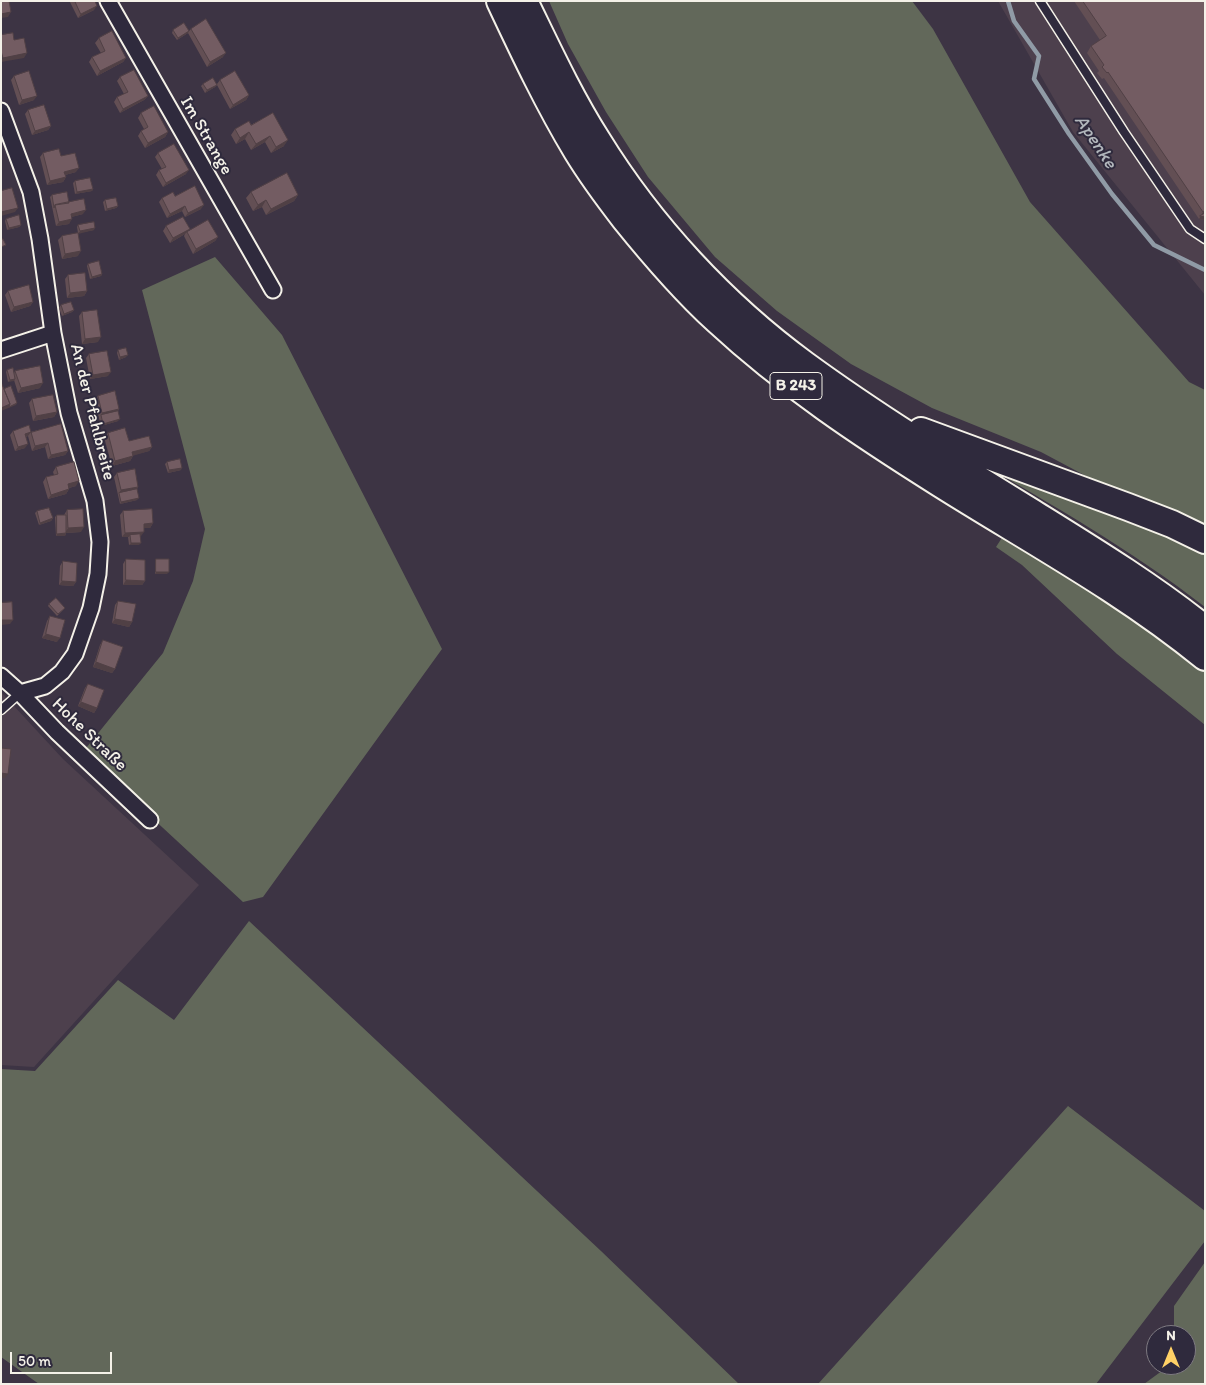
<!DOCTYPE html>
<html>
<head>
<meta charset="utf-8">
<style>
	body { margin:0 }
	#map { position:relative; width:1206px; height:1385px; overflow:hidden; background:#3d3444; font-family:Itim,sans-serif }
	canvas { display:block }
	.frame { position:absolute; inset:0; border:2px solid #f4f1e8; pointer-events:none }
	.north { position:absolute; left:1146px; top:1325px; width:50px; height:50px; box-sizing:border-box; background:#2f2a3d; border:1px solid #7e7a81; border-radius:50%; rotate:0deg; font-size:14px; font-weight:700; line-height:20px; text-align:center; color:#f4f1e8 }
	.north::after { content:''; display:block; margin:auto; width:18px; height:22px; background:#ffd166; clip-path:polygon(50% 0,100% 100%,50% 72%,0 100%) }
	.scale { position:absolute; left:10px; top:1352px; width:102px; height:22px; box-sizing:border-box; border:2px solid #f4f1e8; border-top:0; padding-left:6px; font-size:15px; line-height:18px; white-space:nowrap; color:#f4f1e8; -webkit-text-stroke:4px #2f2a3d; paint-order:stroke }
</style>
</head>
<body>
<div id="map">
<canvas width="1206" height="1385"></canvas>
<div class="frame"></div>
<div class="north">N</div>
<div class="scale">50 m</div>
</div>
<script>
const context = document.querySelector('canvas').getContext('2d');
context.lineJoin = 'round';
function paint(path, color) { context.fillStyle = color; context.fill(path, 'evenodd'); }
function stroke(path, color, width, dash) { context.strokeStyle = color; context.lineWidth = width; context.lineCap = dash ? 'butt' : 'round'; context.setLineDash(dash || []); context.stroke(path); }
function label(font, color, halo, rows, align = 'center') {
  context.font = font + ' Itim,sans-serif'; context.lineWidth = 4; context.setLineDash([]); context.textBaseline = 'middle'; context.strokeStyle = halo; context.fillStyle = color; for (const [text, x, y, turn = 0] of rows) {
    context.save(); context.translate(x, y); context.rotate((+turn || 0) * Math.PI / 180); context.textAlign = isNaN(turn) ? turn : align; if (halo) context.strokeText(text, 0, 0); context.fillText(text, 0, 0); context.restore();
  }
}
paint(new Path2D(`
	M998 1H1205V295L1073 132Z
	M1 692 63 759 199 885 34 1067 1 1065Z`), '#4d404d');
paint(new Path2D(`
	M549 1H912L933 29 1030 202 1189 382 1205 390V530L1118 493 1041 452 932 408 851 364 777 311 715 257 648 177 606 112 568 44Z
	M215 257 282 335 442 649 263 897 243 902 82 753 163 653 193 581 205 529 142 290Z
	M971 457 1205 548V607C1132 550 1050 504 971 457Z
	M1005 533 1105 595 1205 669V725L1117 654 1022 565 996 547Z
	M249 921 601 1251 739 1384H39L1 1357V1069L35 1071 118 980 174 1020Z
	M1068 1106 1205 1211V1241L1096 1384H818Z
	M1205 1262V1384H1144L1170 1365H1186V1335H1174V1306Z`), '#62685a');
stroke(new Path2D(`
	M1008 1 1014 21 1039 56 1034 79 1069 134 1112 194 1154 245 1205 270`), '#909ba6', 4.5);
const service = new Path2D(`
	M1040 1 1124 132 1190 229 1205 239
	M1 710 20 693`);
const minor = new Path2D(`
	M108 1 273 290
	M1 111 31 192 40 239 53 333 69 413 95 501 100 542 98 574 91 608 75 654 62 672 45 686 20 693
	M1 350 53 333
	M1 676 20 693 57 732 150 820`);
const trunk = new Path2D(`
	M500 1C524 52 548 103 577 151 591 174 608 197 625 219 654 255 684 290 718 321 786 384 863 435 941 484 1030 540 1123 590 1205 657
	M524 1C547 48 569 96 597 140 650 226 723 305 805 365 879 419 958 467 1036 515 1094 551 1151 586 1205 629
	M921 431 1128 507 1172 524 1205 540`);
stroke(service, '#f4f1e8', 11);
stroke(minor, '#f4f1e8', 19);
stroke(trunk, '#f4f1e8', 30);
stroke(service, '#2f2a3d', 8);
stroke(minor, '#2f2a3d', 15);
stroke(trunk, '#2f2a3d', 26);
paint(new Path2D(`
	M70 1H95L94 10 78 18 70 2Z
	M1074 1H1205V220L1199 219 1104 78 1102 79 1097 73 1099 71 1087 53 1091 46 1100 40Z
	M191 29 223 57 207 67 188 33 177 40 172 33 173 30 189 31Z
	M99 38 126 58 123 62 97 76 89 62 92 57 101 53 95 43Z
	M14 76 34 100 19 105 11 80Z
	M120 77 148 96 144 100 120 113 114 102 117 97 124 94 117 81Z
	M220 80 249 95 246 100 230 109 217 85 215 87 205 93 201 86 203 84H217Z
	M28 110 51 126 48 130 32 135 25 114Z
	M141 113 168 132 165 137 145 148 138 136 141 131 144 129 138 118Z
	M273 113 284 146 271 153 265 142 251 150 245 139 236 144 231 135 235 129 251 125Z
	M43 153 61 156 76 172 65 175 66 177 63 182 47 185 40 157Z
	M158 153 186 174 163 187 156 175 159 170 162 169 155 157Z
	M75 181 93 189 92 191 75 194 73 183Z
	M251 192 298 195 294 201 266 215 262 207 253 211 246 198Z
	M52 195 69 203 83 214 71 217 69 224 56 226 50 197Z
	M175 196 201 209 185 217 182 211 167 218 159 202 162 198Z
	M105 200 118 206 116 208 105 211 103 202Z
	M6 219 21 225 19 227 7 230 5 221Z
	M78 225 94 230 78 233V256L62 259 58 240 62 236 78 233 77 227Z
	M166 226 190 229 188 231 218 237 215 241 193 254 184 236 185 234 170 243 163 231Z
	M88 264 102 274 101 276 90 279 87 266Z
	M68 275 87 291 84 296 67 298 65 279Z
	M8 291 33 302 30 306 11 312 5 295Z
	M61 305 74 310 72 312 62 316 59 308Z
	M82 312 98 342 82 344 79 316Z
	M118 350 126 357 119 360 117 353Z
	M89 354 108 376 90 379 86 358Z
	M7 370 14 373 15 371 40 388 18 393 14 380 8 382 6 372Z
	M98 396 119 409 118 411V421L101 426 94 400Z
	M32 399 57 412 54 417 33 421 29 403Z
	M13 431 31 432 68 451 65 455 48 459 45 447 32 451 28 436 26 437 25 448 15 451 10 435Z
	M108 433 129 441 152 447 149 451 133 455V456L130 461 112 466 104 437Z
	M167 462 181 470 168 473 165 464Z
	M56 467 76 486 69 488V489L66 494 48 499 43 482 46 477 54 475 53 472Z
	M117 473 138 487 137 489V500L120 504 114 477Z
	M67 510 81 532 66 533 65 536H56L55 517 57 515H64Z
	M37 511 53 518 51 521 39 525 35 513Z
	M123 511 153 523 150 528H144L140 536 139 545H129L128 537H122L120 515Z
	M126 559 145 581 142 585H123V564Z
	M156 559 167 574H155V561Z
	M63 561 76 582 73 586 59 585 60 566Z
	M118 601 132 622 129 627 112 623 115 605Z
	M49 604 65 608 57 616 48 606Z
	M50 616 57 642 42 638 47 621Z
	M103 640 115 669 112 673 93 667 100 645Z
	M88 684 97 708 94 713 78 706 85 688Z`), '#634f54');
paint(new Path2D(`
	M97 6 94 10 78 18 81 14Z
	M11 12 8 17 1 18V14Z
	M189 31 188 33 177 40 178 38Z
	M27 53 24 58 1 62V60L3 58Z
	M226 53 223 57 207 67 210 62Z
	M126 58 123 62 97 76 100 71Z
	M217 85 215 87 205 93 207 90Z
	M249 95 246 100 230 109 233 105Z
	M37 96 34 100 19 105 22 100Z
	M148 96 144 100 120 113 123 109Z
	M51 126 48 130 32 135 35 131Z
	M168 132 165 137 145 148 148 143Z
	M249 132 245 139 236 144 240 138Z
	M270 136 265 142 251 150 256 144Z
	M288 140 284 146 271 153 276 147Z
	M79 168 76 172 61 176 64 172Z
	M189 170 186 174 163 187 166 183Z
	M66 177 63 182 47 185 50 181Z
	M93 189 92 191 75 194 77 192Z
	M298 195 294 201 266 215 271 209Z
	M266 200 262 207 253 211 258 205Z
	M204 205 201 209 185 217 188 213Z
	M118 206 116 208 105 211 107 209Z
	M185 206 182 211 167 218 170 214Z
	M18 208 15 212 1 216V212Z
	M86 210 83 214 68 218 71 214Z
	M1205 211V220L1199 219 1203 212Z
	M72 219 69 224 56 226 59 222Z
	M21 225 19 227 7 230 9 228Z
	M95 228 94 230 78 234 80 231Z
	M190 229 187 233V232L185 234 170 243 173 238Z
	M218 237 215 241 193 254 196 249Z
	M81 251 78 256 62 259 65 254Z
	M102 274 101 276 90 279 92 277Z
	M87 291 84 296 67 298 70 293Z
	M33 302 30 306 11 312 14 307Z
	M74 310 72 312 62 316 64 314Z
	M101 337 98 342 82 344 85 339Z
	M128 355 126 357 119 360 120 357Z
	M111 372 108 376 90 379 93 375Z
	M15 379 14 381 8 382 10 380Z
	M43 383 40 388 18 393 21 388Z
	M17 403 16 405 1 411V408L10 404Z
	M119 409 116 413 101 416 102 413Z
	M57 412 54 417 33 421 36 416Z
	M120 419 118 421 101 426 103 424Z
	M31 432 28 436 21 438 25 434Z
	M48 443 45 447 32 451 35 446Z
	M28 444 25 448 15 451 18 447Z
	M152 447 149 451 129 457 132 452Z
	M68 451 65 455 48 459 51 455Z
	M133 456 130 461 112 466 115 461Z
	M182 468 181 470 168 473 169 470Z
	M79 481 76 486 65 489 68 484Z
	M138 487 135 491 119 493 121 490Z
	M69 489 66 494 48 499 51 495Z
	M139 498 137 500 120 504 121 502Z
	M53 518 51 521 39 525 40 523Z
	M153 523 150 528H141L144 524Z
	M84 527 81 532 65 533 68 528Z
	M144 532 141 536 130 537V535L129 537H122L125 533Z
	M66 533 65 536H56L57 534Z
	M131 543H141L139 545H129Z
	M156 572H169L167 574H155Z
	M126 580 145 581 142 585H123Z
	M62 581 76 582 73 586 59 585Z
	M115 619 132 622 129 627 112 623Z
	M1 620H13L10 624 1 625Z
	M46 634 60 638 57 642 42 638Z
	M96 662 115 669 112 673 93 667Z
	M81 702 97 708 94 713 78 706Z
	M1 773 8 774 5 778H1Z`), '#504045');
const building = new Path2D(`
	M1 1H9L11 12 1 14Z
	M75 1H95L97 6 81 14Z
	M1083 1H1205V211L1203 212 1108 72 1107 73 1102 67 1104 65 1091 46 1106 36Z
	M206 19 226 53 210 62 191 29Z
	M184 23 189 31 178 38 173 30Z
	M112 31 126 58 100 71 92 57 105 51 99 38Z
	M13 33 14 40 24 38 27 53 3 58 1 51V35Z
	M134 70 148 96 123 109 117 97 128 92 120 77Z
	M29 71 37 96 22 100 14 76Z
	M235 71 249 95 233 105 220 80Z
	M213 78 217 85 207 90 203 84Z
	M44 105 51 126 35 131 28 110Z
	M154 106 168 132 148 143 141 131 148 127 141 113Z
	M273 113 288 140 276 147 270 136 256 144 249 132 240 138 235 129 249 121 251 125Z
	M174 144 189 170 166 183 159 170 166 167 158 153Z
	M59 149 61 156 75 153 79 168 64 172 66 177 50 181 43 153Z
	M287 173 298 195 271 209 266 200 258 205 251 192Z
	M90 178 93 189 77 192 75 181Z
	M195 186 204 205 188 213 185 206 170 214 162 198 173 192 175 196Z
	M12 188 18 208 1 212V191Z
	M67 192 69 203 55 205 54 208 52 195Z
	M116 198 118 206 107 209 105 200Z
	M84 199 86 210 71 214 72 219 59 222 55 205Z
	M1205 213V217L1200 216Z
	M19 215 21 225 9 228 6 219Z
	M183 217 190 229 173 238 166 226Z
	M208 220 218 237 196 249 187 232Z
	M94 222 95 228 80 231 78 225Z
	M78 233 81 251 65 254 62 236Z
	M3 239 6 245 1 247V240Z
	M99 261 102 274 92 277 88 264Z
	M85 273 87 291 70 293 68 275Z
	M29 285 33 302 14 307 8 291Z
	M71 302 74 310 64 314 61 305Z
	M97 310 101 337 85 339 82 312Z
	M126 348 128 355 120 357 118 350Z
	M107 351 111 372 93 375 89 354Z
	M40 366 43 383 21 388 15 371Z
	M13 368 15 379 10 380 7 370Z
	M1 382 10 404 1 408Z
	M11 386 17 403 9 407 10 404 4 389Z
	M115 391 119 409 102 413 98 396Z
	M53 395 57 412 36 416 32 399Z
	M118 411 120 419 103 424 101 415Z
	M61 424 68 451 51 455 48 443 35 446 31 432 25 434 28 444 18 447 13 431 29 425 31 432Z
	M125 428 129 441 149 436 152 447 132 452 133 456 115 461 108 433Z
	M180 459 182 468 169 470 167 462Z
	M74 462 79 481 68 484 69 489 51 495 46 477 58 474 56 467Z
	M135 469 138 487 121 490 117 473Z
	M137 489 139 498 121 502 119 493Z
	M49 508 53 518 40 523 37 511Z
	M83 509 84 527 68 528 67 510Z
	M152 509 153 523 144 524V532L125 533 123 511Z
	M57 515H66V533L57 534Z
	M140 534 141 543H131L130 535Z
	M126 559 145 560V581L126 580Z
	M156 559H169V572H156Z
	M63 561 77 563 76 582 62 581Z
	M56 598 65 608 58 614 49 604Z
	M118 601 136 604 132 622 115 619Z
	M12 602 13 620H1V603Z
	M50 616 65 620 60 638 46 634Z
	M103 640 123 647 115 669 96 662Z
	M88 684 104 690 97 708 81 702Z
	M1 748 11 749 8 774 1 773Z`);
paint(building, '#735c62');
stroke(building, '#504045', 1);
for (const [x, y, w] of [
	[796,386,52]
]) { const box = new Path2D(); box.roundRect(x - w / 2, y - 13.5, w, 27, 4); context.fillStyle = '#2f2a3d'; context.fill(box); stroke(box, '#f4f1e8', 1); }
label('bold 16px', '#f4f1e8', null, [
	["B 243",796,386]
]);
label('18px', '#f4f1e8', '#2f2a3d', [
	["Im Strange",206,136,60],
	["An der Pfahlbreite",92,412,76],
	["Hohe Straße",89,735,44]
]);
label('italic 19px', '#b2b7bc', '#2f2a3d', [
	["Apenke",1095,142,56]
]);
</script>
</body>
</html>
